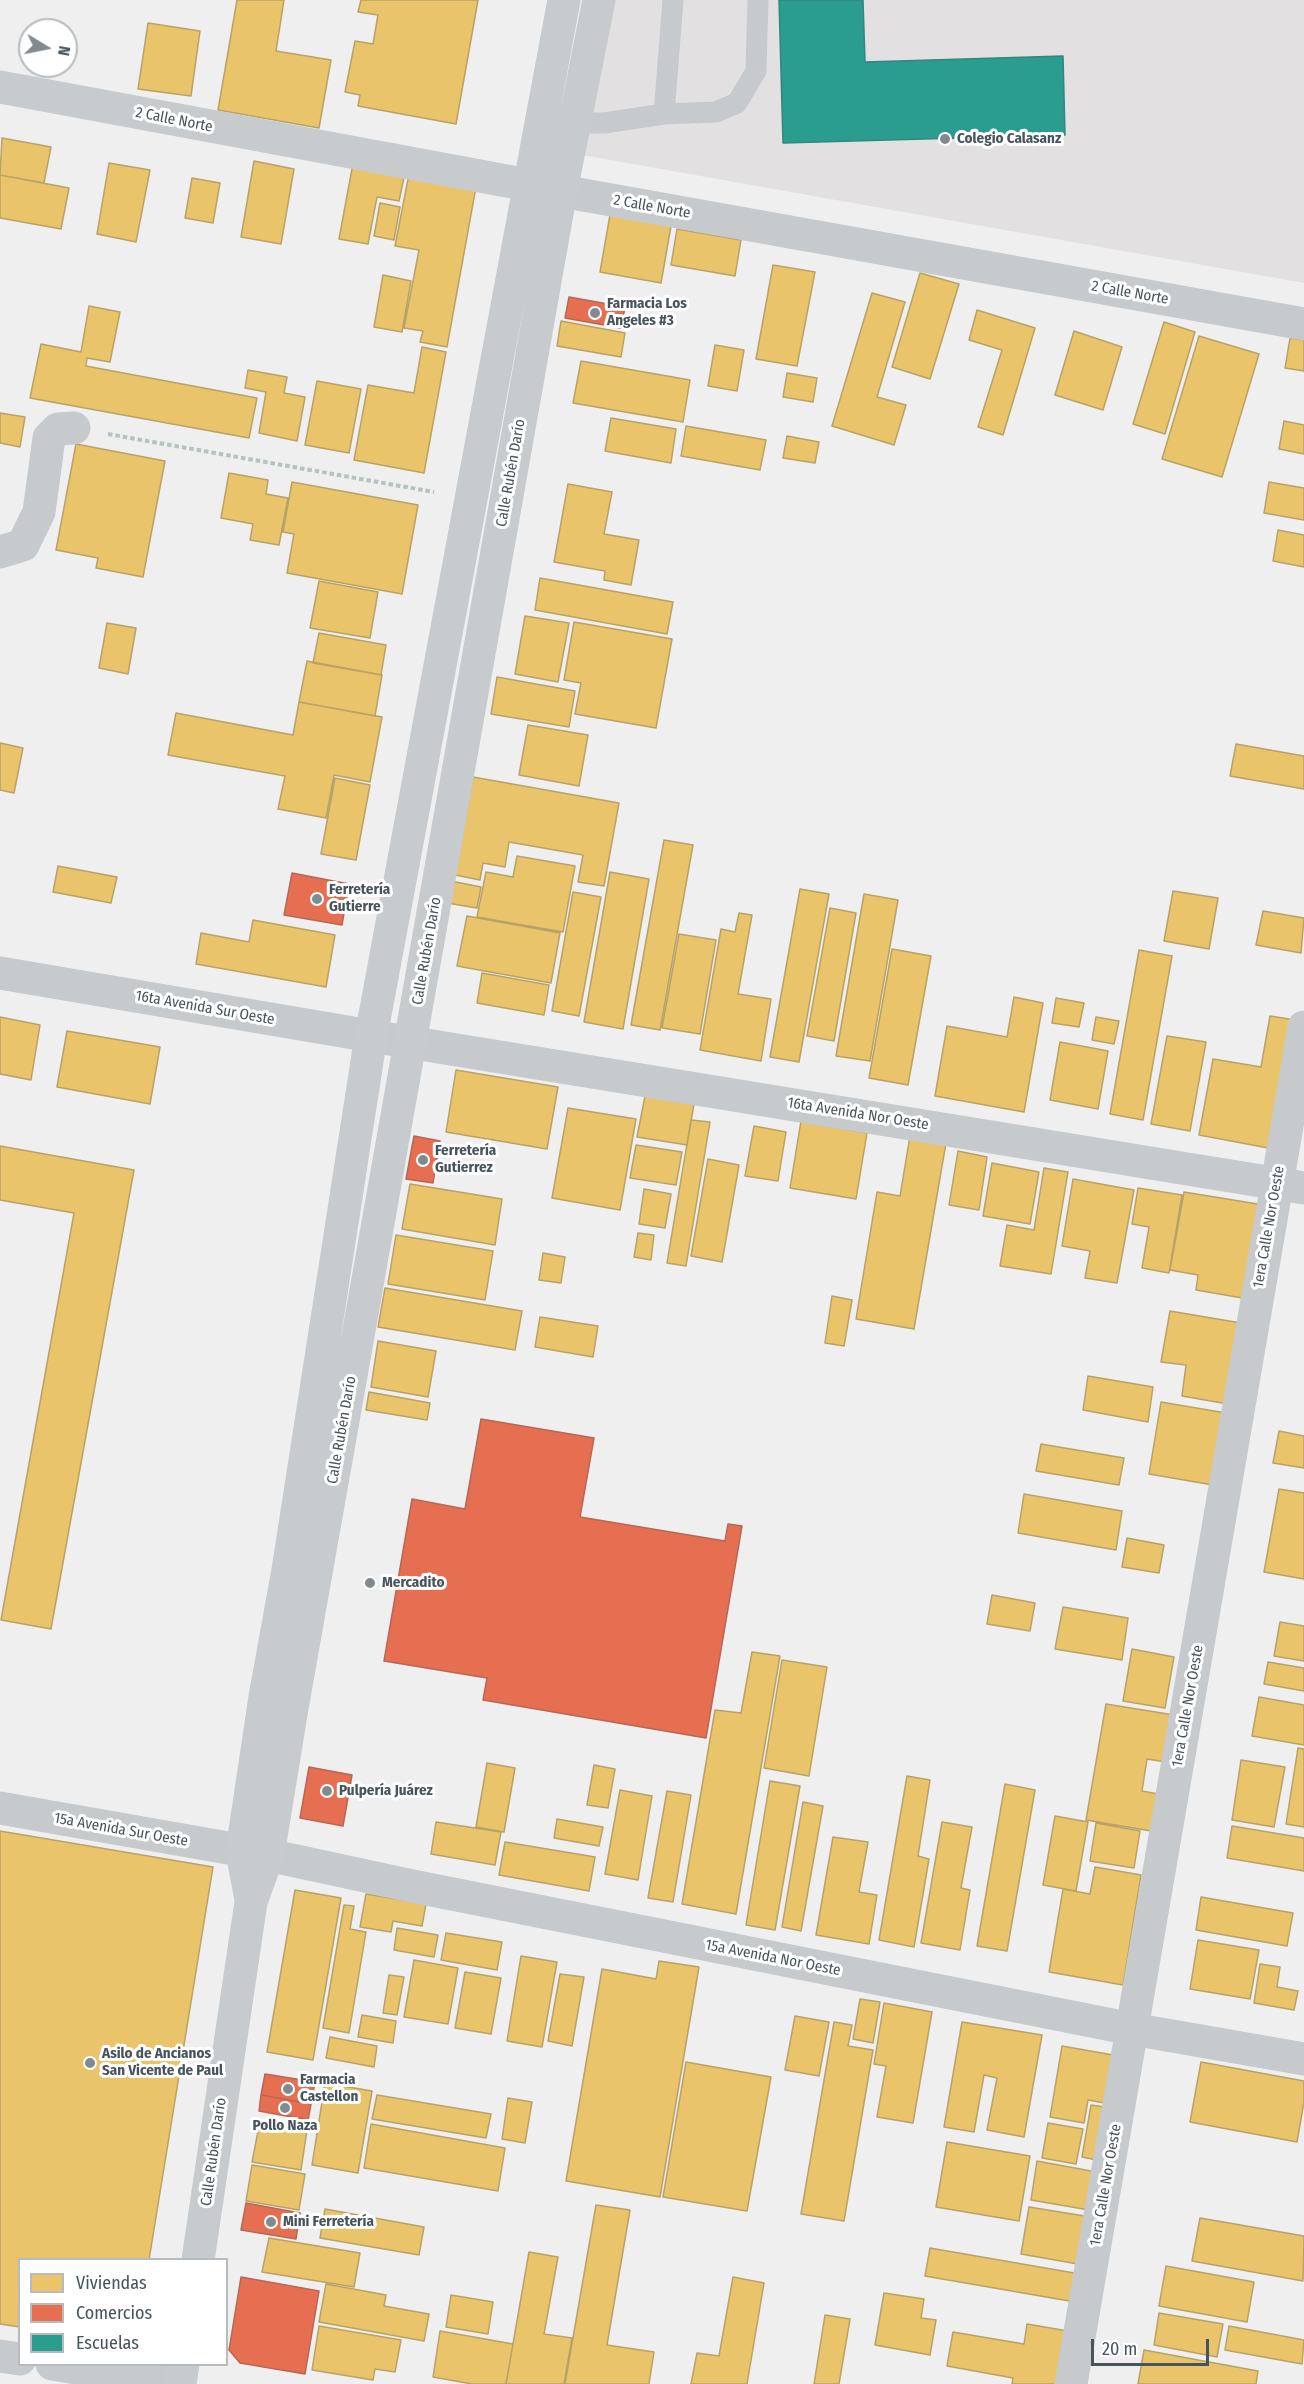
<!DOCTYPE html>
<html>
<head>
<meta charset="utf-8">
<style>
	body { margin:0 }
	#map { position:relative; width:1304px; height:2384px; overflow:hidden; background:#f0efef; font-family:"Fira Sans Condensed",sans-serif }
	canvas { display:block }
	.legend { position:absolute; left:18px; top:2258px; width:210px; height:108px; box-sizing:border-box; background:#fff; border:2px solid #b5bbbe; margin:0; padding:8px 10px; list-style:none; font-size:18px; color:#46545c }
	.legend li { display:flex; align-items:center; gap:12px; height:30px }
	.legend b { width:30px; border:2px solid #b5bbbe }
	.north { position:absolute; left:18px; top:18px; width:60px; height:60px; box-sizing:border-box; background:#fff; border:2px solid #b5bbbe; border-radius:50%; rotate:100deg; font-size:16px; font-weight:700; line-height:24px; text-align:center; color:#46545c }
	.north::after { content:''; display:block; margin:auto; width:21px; height:27px; background:#828a8f; clip-path:polygon(50% 0,100% 100%,50% 72%,0 100%) }
	.scale { position:absolute; left:1091px; top:2339px; width:118px; height:27px; box-sizing:border-box; border:3px solid #46545c; border-top:0; padding-left:8px; font-size:18px; line-height:21px; white-space:nowrap; color:#46545c; -webkit-text-stroke:4px #fff; paint-order:stroke }
</style>
</head>
<body>
<div id="map">
<canvas width="1304" height="2384"></canvas>
<ul class="legend">
<li><b style="height:16px;background:#e9c46a"></b>Viviendas</li>
<li><b style="height:16px;background:#e76f51"></b>Comercios</li>
<li><b style="height:16px;background:#2a9d8f"></b>Escuelas</li>
</ul>
<div class="north">N</div>
<div class="scale">20 m</div>
</div>
<script>
const context = document.querySelector('canvas').getContext('2d');
context.lineJoin = 'round';
function paint(path, color) { context.fillStyle = color; context.fill(path, 'evenodd'); }
function stroke(path, color, width, dash) { context.strokeStyle = color; context.lineWidth = width; context.lineCap = dash ? 'butt' : 'round'; context.setLineDash(dash || []); context.stroke(path); }
function label(font, color, halo, rows, align = 'center') {
  context.font = font + ' "Fira Sans Condensed",sans-serif'; context.lineWidth = 6; context.setLineDash([]); context.textBaseline = 'middle'; context.strokeStyle = halo; context.fillStyle = color; for (const [text, x, y, turn = 0] of rows) {
    context.save(); context.translate(x, y); context.rotate((+turn || 0) * Math.PI / 180); context.textAlign = isNaN(turn) ? turn : align; if (halo) context.strokeText(text, 0, 0); context.fillText(text, 0, 0); context.restore();
  }
}
paint(new Path2D(`
	M613 0H1304V283L582 155Z`), '#e2e0e1');
const homes = new Path2D(`
	M237 0H284L276 51 331 60 319 128 218 110Z
	M361 0H478L456 124 358 106 360 95 345 92 355 41 373 44 378 15 358 12Z
	M148 23 200 31 191 96 138 89Z
	M2 138 51 147 44 183 0 175Z
	M354 158 406 168 399 201 377 197 368 244 339 239Z
	M254 161 294 169 281 244 241 237Z
	M109 163 150 170 136 242 97 234Z
	M409 174 476 187 447 347 420 342 423 331 404 328 419 250 395 246Z
	M0 175 69 188 61 229 0 218Z
	M192 178 220 183 213 223 185 218Z
	M380 203 400 207 394 240 374 236Z
	M610 215 671 226 661 283 600 272Z
	M677 229 741 240 735 276 671 265Z
	M773 265 815 272 797 366 756 359Z
	M920 273 959 284 930 379 892 367Z
	M383 275 411 281 402 332 374 327Z
	M872 293 905 302 877 397 906 405 894 445 832 426Z
	M89 306 120 312 110 362 87 358 86 366 257 398 249 438 30 398 41 344 81 352Z
	M977 310 1035 328 1003 435 978 427 1002 350 969 340Z
	M561 321 625 333 621 357 557 346Z
	M1164 322 1195 332 1165 434 1133 424Z
	M1074 331 1122 347 1103 410 1055 395Z
	M1199 336 1259 354 1222 477 1162 459Z
	M1290 338 1304 340V371L1285 368Z
	M715 345 744 350 737 391 708 386Z
	M422 347 446 352 424 473 354 460 368 385 414 393Z
	M581 361 690 380 683 422 573 403Z
	M248 370 287 377 284 393 305 397 297 441 259 433 266 392 245 388Z
	M787 373 817 378 813 402 783 397Z
	M317 381 361 389 349 453 305 445Z
	M0 413 25 417 20 447 0 443Z
	M611 418 676 429 671 463 605 451Z
	M1284 421 1304 425V454L1279 449Z
	M686 426 766 440 760 470 681 456Z
	M787 436 819 442 815 463 783 458Z
	M76 444 165 461 143 577 96 568 98 558 56 550Z
	M229 473 268 480 266 494 288 498 279 545 250 540 253 524 221 518Z
	M292 482 418 505 402 594 287 573 294 534 283 532Z
	M1269 482 1304 488V520L1264 513Z
	M568 484 612 492 604 534 639 540 631 585 604 580 605 571 554 562Z
	M1278 530 1304 535V567L1273 561Z
	M540 578 673 602 667 634 535 610Z
	M319 581 378 592 370 638 310 628Z
	M525 616 569 623 558 682 515 674Z
	M574 622 672 639 656 728 575 714 581 683 564 680Z
	M107 623 136 628 128 674 99 668Z
	M319 633 386 645 381 675 313 663Z
	M307 661 382 675 375 716 299 702Z
	M497 677 575 691 569 727 491 714Z
	M299 702 382 717 370 782 334 775 326 818 278 809 285 776 168 755 176 713 293 735Z
	M528 725 588 735 579 786 519 775Z
	M0 743 23 748 14 793 0 790Z
	M1236 744 1304 756V789L1230 776Z
	M473 777 619 803 604 886 578 882 583 855 509 842 505 867 483 863 480 880 455 875Z
	M335 778 370 785 356 860 321 854Z
	M664 840 693 845 660 1030 631 1025Z
	M517 856 575 866 563 932 477 917 486 872 513 877Z
	M58 866 117 877 111 903 53 892Z
	M610 872 649 879 623 1029 584 1022Z
	M446 880 481 887 477 908 441 902Z
	M800 889 829 894 799 1062 770 1057Z
	M1173 891 1218 898 1209 949 1164 941Z
	M573 892 601 897 579 1016 552 1011Z
	M864 894 898 900 870 1061 836 1056Z
	M830 908 856 913 834 1041 807 1036Z
	M1263 911 1304 918 1301 953 1256 945Z
	M739 913 752 915 738 994 771 999 761 1061 700 1050 721 929 735 932Z
	M467 916 560 933 551 983 457 966Z
	M253 920 335 935 326 987 196 964 201 933 249 942Z
	M679 934 716 940 700 1034 662 1028Z
	M892 949 931 956 908 1085 869 1078Z
	M1139 950 1172 956 1143 1120 1110 1114Z
	M482 973 549 985 544 1015 477 1003Z
	M1014 997 1043 1003 1024 1112 935 1096 947 1026 1007 1037Z
	M1056 998 1084 1003 1079 1027 1052 1023Z
	M1270 1016 1302 1021 1279 1150 1199 1135 1213 1059 1261 1067Z
	M0 1017 40 1025 31 1080 0 1074Z
	M1096 1017 1119 1021 1114 1044 1092 1040Z
	M67 1031 160 1047 150 1104 57 1087Z
	M1167 1036 1206 1042 1190 1131 1151 1124Z
	M1060 1042 1108 1051 1098 1109 1050 1100Z
	M456 1070 558 1087 547 1149 446 1132Z
	M645 1096 694 1104 687 1145 637 1137Z
	M568 1108 636 1119 620 1210 552 1198Z
	M691 1120 710 1122 686 1266 667 1263Z
	M801 1121 867 1133 856 1199 790 1188Z
	M754 1126 786 1132 778 1181 745 1176Z
	M910 1136 946 1143 914 1329 856 1319 877 1192 900 1196Z
	M636 1145 682 1152 676 1185 630 1178Z
	M0 1146 134 1170 51 1629 1 1620 74 1213 0 1200Z
	M958 1151 987 1157 979 1210 949 1205Z
	M708 1159 739 1165 722 1262 691 1256Z
	M992 1163 1039 1172 1030 1224 983 1216Z
	M1044 1168 1068 1172 1051 1274 1000 1266 1007 1225 1034 1230Z
	M1073 1179 1134 1190 1117 1283 1085 1278 1090 1251 1062 1246Z
	M410 1184 502 1199 495 1245 402 1229Z
	M1138 1188 1182 1195 1169 1273 1142 1268 1149 1227 1132 1224Z
	M644 1189 671 1194 665 1228 639 1224Z
	M1184 1192 1264 1205 1248 1299 1196 1290 1198 1275 1170 1270Z
	M638 1233 654 1235 651 1260 634 1257Z
	M396 1235 493 1251 485 1300 388 1284Z
	M543 1253 565 1257 561 1283 539 1280Z
	M385 1288 522 1311 515 1350 378 1327Z
	M832 1296 852 1300 844 1346 825 1343Z
	M1170 1311 1241 1323 1228 1404 1182 1396 1186 1365 1161 1362Z
	M540 1317 598 1326 593 1357 535 1347Z
	M378 1341 436 1351 428 1397 371 1387Z
	M1088 1376 1153 1387 1148 1422 1083 1410Z
	M369 1392 430 1403 427 1420 366 1410Z
	M1161 1402 1226 1413 1213 1485 1149 1474Z
	M1279 1431 1304 1436V1468L1273 1463Z
	M1041 1444 1124 1458 1119 1485 1036 1471Z
	M1279 1489 1304 1493V1579L1264 1572Z
	M1024 1494 1122 1511 1116 1550 1018 1533Z
	M1127 1538 1164 1545 1159 1573 1122 1567Z
	M992 1595 1035 1603 1030 1631 987 1624Z
	M1063 1607 1128 1618 1122 1660 1055 1649Z
	M1280 1622 1304 1626V1661L1274 1656Z
	M1132 1649 1174 1657 1165 1708 1123 1701Z
	M752 1652 780 1656 736 1914 682 1904 715 1710 741 1713Z
	M782 1660 827 1667 809 1776 764 1768Z
	M1268 1662 1304 1668V1691L1264 1684Z
	M1259 1697 1304 1705V1745L1252 1736Z
	M1106 1704 1174 1715 1166 1762 1147 1759 1142 1791 1164 1795 1157 1832 1086 1820Z
	M1298 1748 1304 1749V1827L1286 1824Z
	M1241 1760 1285 1767 1274 1827 1232 1820Z
	M487 1763 515 1768 504 1832 476 1827Z
	M594 1765 615 1769 608 1808 587 1805Z
	M907 1776 930 1780 918 1856 929 1859 914 1947 879 1940Z
	M770 1781 800 1786 775 1930 746 1925Z
	M1005 1784 1035 1790 1007 1951 977 1946Z
	M620 1790 652 1796 638 1880 605 1874Z
	M667 1791 691 1795 673 1902 648 1898Z
	M803 1802 823 1806 801 1931 782 1927Z
	M1055 1816 1088 1822 1076 1891 1043 1885Z
	M557 1819 603 1827 599 1846 554 1838Z
	M436 1822 501 1832 495 1865 431 1854Z
	M942 1822 972 1827 961 1888 970 1890 960 1950 921 1943Z
	M1096 1823 1140 1831 1134 1868 1090 1861Z
	M1232 1826 1304 1838V1871L1227 1858Z
	M0 1831 213 1867 149 2260H20V2327L0 2324Z
	M833 1837 868 1842 859 1892 877 1895 869 1944 816 1935Z
	M505 1842 595 1857 589 1891 499 1875Z
	M1095 1867 1141 1875 1123 1985 1049 1972 1063 1889 1090 1894Z
	M295 1890 341 1898 313 2060 267 2052Z
	M366 1894 426 1904 422 1926 393 1921 391 1932 360 1927Z
	M1201 1897 1293 1913 1287 1946 1196 1930Z
	M344 1905 354 1906 350 1929 366 1932 349 2033 323 2028Z
	M397 1928 438 1935 434 1957 394 1950Z
	M446 1933 502 1942 497 1970 441 1960Z
	M1198 1940 1259 1950 1250 1999 1190 1989Z
	M521 1956 557 1962 542 2047 507 2041Z
	M414 1960 458 1968 448 2024 404 2017Z
	M659 1961 699 1967 660 2197 566 2181 602 1969 656 1979Z
	M1260 1964 1280 1967 1277 1987 1298 1991 1294 2010 1254 2003Z
	M465 1972 501 1978 491 2034 455 2028Z
	M560 1974 584 1977 572 2046 548 2041Z
	M389 1975 404 1977 397 2015 383 2013Z
	M860 1999 880 2002 873 2043 853 2039Z
	M884 2003 932 2012 913 2123 877 2117 886 2066 874 2064Z
	M362 2015 396 2021 393 2043 358 2037Z
	M795 2016 829 2022 819 2076 785 2070Z
	M834 2022 852 2025 848 2046 873 2050 844 2221 801 2214Z
	M962 2022 1042 2035 1024 2137 987 2130 997 2078 984 2075 974 2132 944 2127Z
	M330 2037 377 2046 374 2067 326 2058Z
	M1062 2046 1119 2056 1110 2104 1088 2100 1084 2123 1050 2117Z
	M686 2062 771 2077 747 2211 663 2197Z
	M1201 2062 1304 2081V2102L1297 2142 1190 2122Z
	M325 2083 372 2091 358 2173 312 2165Z
	M377 2095 491 2114 486 2138 372 2119Z
	M508 2098 532 2102 525 2143 502 2139Z
	M1091 2105 1112 2108 1102 2161 1082 2157Z
	M260 2121 307 2130 301 2170 252 2162Z
	M1048 2123 1083 2129 1076 2164 1042 2158Z
	M371 2124 505 2148 498 2191 364 2168Z
	M947 2142 1030 2156 1019 2221 936 2207Z
	M1037 2161 1102 2173 1095 2211 1031 2200Z
	M252 2165 305 2174 299 2210 246 2201Z
	M596 2205 630 2210 607 2345 654 2352 649 2384H565Z
	M1029 2207 1097 2218 1089 2266 1021 2254Z
	M325 2209 424 2227 419 2255 320 2238Z
	M1200 2218 1304 2236 1303 2281 1192 2261Z
	M269 2238 360 2253 354 2287 262 2272Z
	M930 2248 1080 2274 1075 2302 925 2276Z
	M529 2252 558 2257 544 2334 572 2338 564 2384H506Z
	M1166 2266 1254 2282 1247 2322 1159 2306Z
	M733 2277 764 2283 747 2384H691L697 2353 719 2356Z
	M326 2284 386 2295 384 2306 429 2314 424 2341 319 2322Z
	M884 2293 924 2299 921 2318 936 2320 930 2355 875 2345Z
	M451 2295 493 2302 488 2334 446 2327Z
	M1159 2313 1223 2324 1217 2357 1154 2345Z
	M825 2315 850 2319 839 2384H814Z
	M1027 2324 1068 2331 1058 2384H1012L1013 2378 947 2366 953 2332 1024 2344Z
	M319 2326 401 2340 395 2372 375 2369 373 2380 312 2370Z
	M1229 2326 1304 2340 1302 2364 1225 2350Z
	M440 2331 513 2344 506 2384H472L433 2377Z
	M1144 2350 1258 2371 1256 2384H1138Z`);
paint(homes, '#e9c46a');
stroke(homes, '#b8a266', 1.5);
const shops = new Path2D(`
	M569 297 625 307 621 328 565 318Z
	M292 873 349 884 342 925 284 915Z
	M414 1136 440 1141 433 1183 406 1179Z
	M481 1419 594 1438 580 1517 725 1541 728 1524 742 1526 706 1738 483 1700 487 1678 384 1661 412 1499 465 1509Z
	M309 1767 352 1775 343 1826 300 1818Z
	M265 2074 315 2082 311 2104 261 2095Z
	M261 2095 311 2104 308 2120 259 2111Z
	M246 2203 300 2213 296 2239 241 2230Z
	M241 2277 319 2291 305 2374 240 2363 229 2350Z`);
paint(shops, '#e76f51');
stroke(shops, '#b76754', 1.5);
const schools = new Path2D(`
	M779 0H863L865 62 1063 56 1065 135 783 143Z`);
paint(schools, '#2a9d8f');
stroke(schools, '#328780', 1.5);
stroke(new Path2D(`
	M108 434 434 492`), '#b5c2bd', 4, [4.5, 3]);
stroke(new Path2D(`
	M664 114 673 0
	M576 123H604L664 114 716 112 737 103 756 71 758 0`), '#c6cacc', 21);
stroke(new Path2D(`
	M561 191 1304 324
	M0 552 23 545 39 512 49 438 58 429 74 428
	M0 973 371 1036 1304 1188
	M0 1808 268 1855 412 1886 1132 2029 1304 2059
	M0 2356 20 2359
	M52 2364 173 2384
	M1071 2384 1304 1027`), '#c6cacc', 33);
stroke(new Path2D(`
	M0 87 550 189
	M251 1900 242 1851 265 1697 288 1570 371 1036 564 0
	M198 2260 251 1902 268 1855 292 1708 561 191 599 0
	M180 2384 183 2364`), '#c8cbce', 33);
for (const [x, y, r, color] of [
	[945,139,6,"#828a8f"],
	[595,313,6,"#828a8f"],
	[317,899,6,"#828a8f"],
	[423,1160,6,"#828a8f"],
	[370,1583,6,"#828a8f"],
	[327,1791,6,"#828a8f"],
	[90,2063,6,"#828a8f"],
	[288,2089,6,"#828a8f"],
	[285,2108,6,"#828a8f"],
	[271,2222,6,"#828a8f"]
]) { const dot = new Path2D(); dot.arc(x, y, r, 0, 2 * Math.PI); context.fillStyle = color; context.fill(dot); stroke(dot, '#fff', 2); }
label('15px', '#46545c', '#fff', [
	["2 Calle Norte",174,120,11],
	["2 Calle Norte",652,207,10],
	["2 Calle Norte",1130,293,10],
	["Calle Rubén Darío",511,473,-80],
	["Calle Rubén Darío",427,951,-80],
	["16ta Avenida Sur Oeste",205,1008,10],
	["16ta Avenida Nor Oeste",858,1114,9],
	["1era Calle Nor Oeste",1269,1227,-80],
	["Calle Rubén Darío",342,1430,-80],
	["1era Calle Nor Oeste",1188,1706,-80],
	["15a Avenida Sur Oeste",121,1830,10],
	["15a Avenida Nor Oeste",773,1958,11],
	["Calle Rubén Darío",214,2152,-82],
	["1era Calle Nor Oeste",1106,2185,-80]
]);
label('bold 15px', '#46545c', '#fff', [
	["Colegio Calasanz",957,139],
	["Farmacia Los",607,304],
	["Angeles #3",607,321],
	["Ferretería",329,890],
	["Gutierre",329,907],
	["Ferretería",435,1151],
	["Gutierrez",435,1168],
	["Mercadito",382,1583],
	["Pulpería Juárez",339,1791],
	["Asilo de Ancianos",102,2054],
	["San Vicente de Paul",102,2071],
	["Farmacia",300,2080],
	["Castellon",300,2097],
	["Pollo Naza",285,2126,"center"],
	["Mini Ferretería",283,2222]
], 'left');
</script>
</body>
</html>
